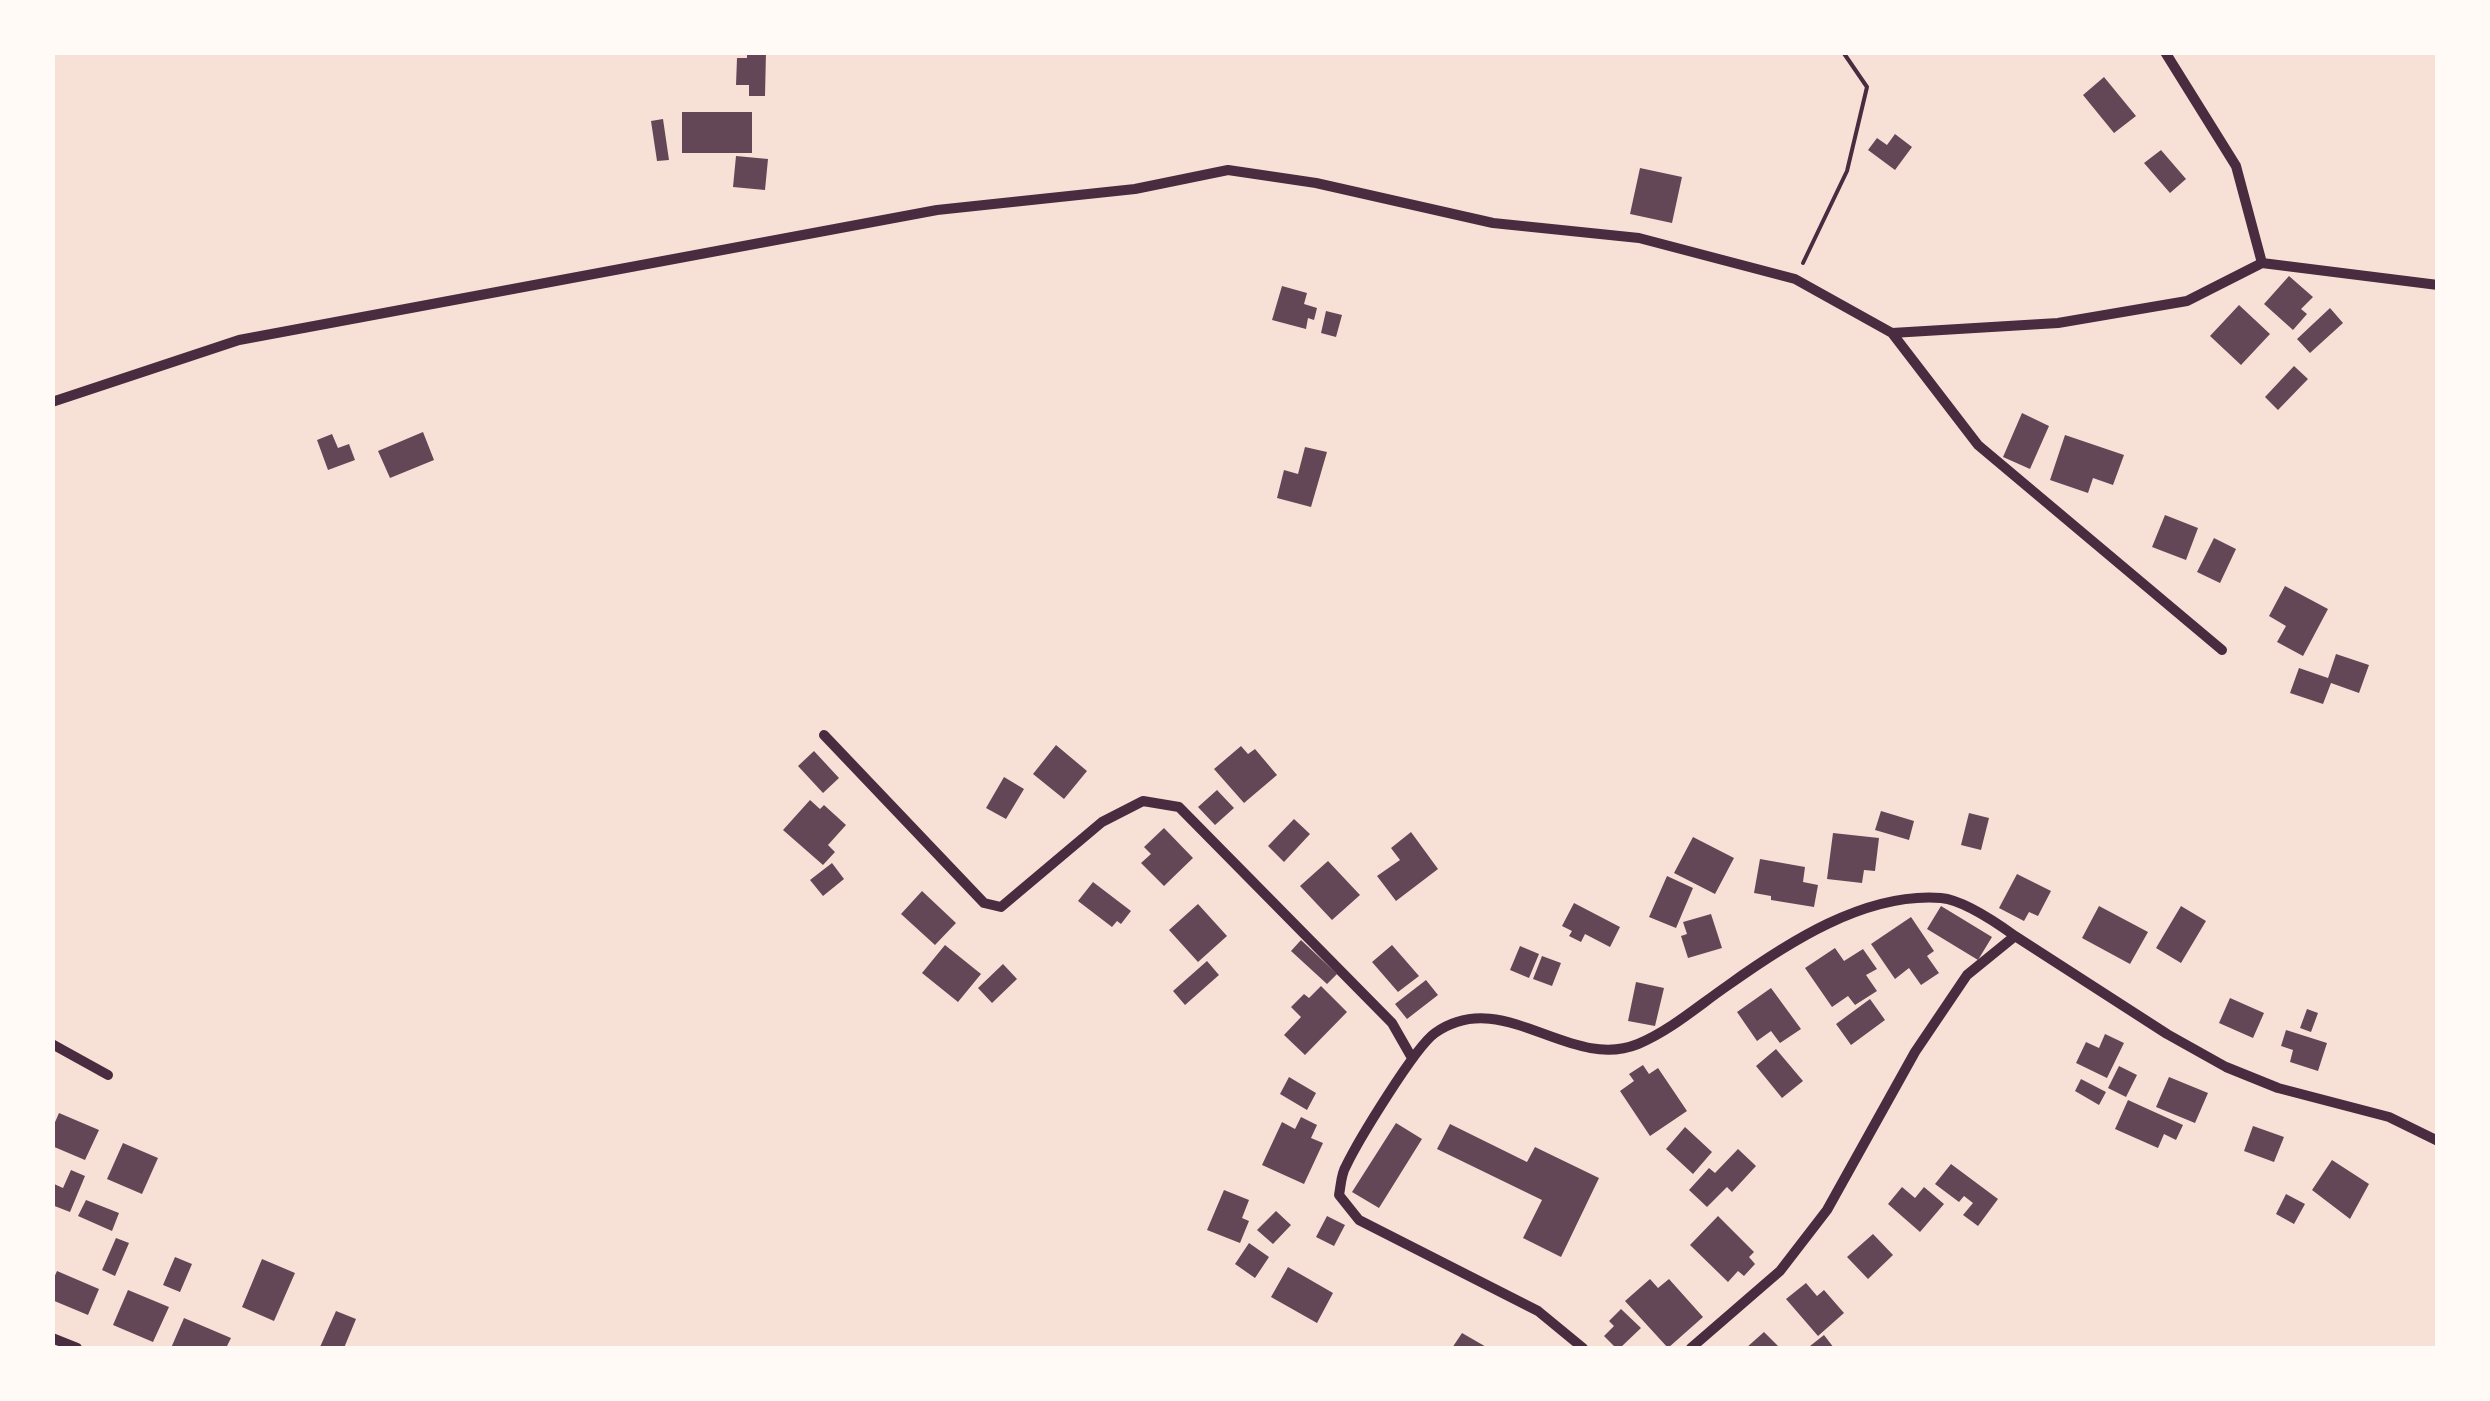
<!DOCTYPE html>
<html>
<head>
<meta charset="utf-8">
<style>
	body { margin:0 }
	#map { position:relative; width:2490px; height:1401px; overflow:hidden; background:#f7e1d7; font-family:"Nunito Sans",sans-serif }
	canvas { display:block }
	.frame { position:absolute; inset:0; border:55px solid #fffaf5; pointer-events:none }
</style>
</head>
<body>
<div id="map">
<canvas width="2490" height="1401"></canvas>
<div class="frame"></div>
</div>
<script>
const context = document.querySelector('canvas').getContext('2d');
context.lineJoin = 'round';
function paint(path, color) { context.fillStyle = color; context.fill(path, 'evenodd'); }
function stroke(path, color, width, dash) { context.strokeStyle = color; context.lineWidth = width; context.lineCap = dash ? 'butt' : 'round'; context.setLineDash(dash || []); context.stroke(path); }
paint(new Path2D(`
	M747 52H766L765 96H749V85H736L737 58H747Z
	M2104 77 2136 116 2114 133 2083 95Z
	M682 112H752V153H682Z
	M663 119 669 160 657 161 651 121Z
	M1895 134 1912 147 1895 170 1868 150 1877 138 1887 145Z
	M2161 150 2186 179 2170 193 2144 163Z
	M736 156 768 159 765 190 733 187Z
	M1640 168 1682 177 1672 223 1630 214Z
	M2289 276 2313 297 2301 309 2307 314 2293 330 2264 304Z
	M1282 286 1307 293 1304 304 1317 308 1314 320 1308 318 1306 329 1272 320Z
	M2239 305 2270 334 2241 365 2210 336Z
	M2330 308 2343 323 2310 353 2297 339Z
	M1326 311 1342 315 1336 337 1321 333Z
	M2294 366 2308 379 2278 410 2265 397Z
	M2022 413 2049 426 2030 469 2003 457Z
	M423 432 434 460 390 478 378 451Z
	M332 434 338 448 349 444 355 460 328 470 317 440Z
	M2065 435 2124 455 2113 485 2093 478 2088 493 2050 480Z
	M1305 447 1327 452 1311 507 1277 498 1284 470 1298 474Z
	M2165 515 2198 528 2186 560 2152 547Z
	M2214 538 2236 549 2220 583 2197 572Z
	M2285 586 2328 609 2303 656 2277 642 2286 626 2269 616Z
	M2336 654 2369 665 2359 693 2331 683 2323 704 2290 693 2299 668 2328 678Z
	M1056 745 1087 771 1064 799 1033 774Z
	M1241 746 1248 754 1255 749 1277 775 1244 803 1214 769Z
	M814 751 839 778 823 793 798 766Z
	M1004 777 1024 789 1006 819 986 808Z
	M1217 790 1234 808 1215 825 1198 807Z
	M810 800 820 809 824 805 846 825 828 845 835 852 823 865 783 830Z
	M1881 811 1914 821 1909 840 1875 830Z
	M1969 813 1989 818 1981 850 1961 845Z
	M1294 819 1310 834 1284 862 1268 846Z
	M1164 828 1193 858 1164 886 1141 863 1151 854 1144 847Z
	M1411 832 1438 869 1396 901 1377 876 1400 860 1391 848Z
	M1833 833 1879 838 1875 871 1864 870 1862 883 1827 879Z
	M1693 837 1734 858 1715 894 1674 873Z
	M1760 859 1805 867 1803 882 1818 885 1814 907 1771 900V896L1754 893Z
	M1328 861 1360 895 1332 920 1300 886Z
	M832 863 844 879 823 896 810 880Z
	M2017 874 2051 891 2038 916 2029 912 2024 921 1999 908Z
	M1667 876 1693 888 1676 928 1649 917Z
	M1093 882 1131 911 1121 924 1117 921 1112 927 1078 901Z
	M922 891 956 923 935 945 901 914Z
	M1574 903 1620 927 1610 947 1585 934 1581 942 1569 936 1572 931 1562 926Z
	M1198 904 1227 936 1198 962 1169 930Z
	M1941 906 1992 937 1978 960 1927 929Z
	M2099 906 2148 932 2130 964 2082 938Z
	M2181 906 2206 921 2181 963 2156 948Z
	M1711 914 1722 948 1688 958 1681 936 1687 934 1683 922Z
	M1911 917 1934 951 1927 956 1939 973 1921 985 1909 968 1895 979 1871 944Z
	M1301 940 1337 974 1327 984 1291 951Z
	M945 945 981 974 958 1002 922 973Z
	M1392 945 1419 976 1398 992 1372 962Z
	M1520 946 1539 954 1529 978 1510 970Z
	M1835 948 1844 961 1863 949 1877 969 1866 975 1877 991 1855 1005 1848 996 1832 1007 1805 968Z
	M1542 956 1561 963 1552 986 1533 979Z
	M1207 961 1219 975 1185 1005 1173 991Z
	M1003 964 1017 979 992 1003 978 988Z
	M1426 980 1438 995 1407 1019 1395 1004Z
	M1636 982 1664 988 1655 1026 1628 1021Z
	M1321 986 1347 1012 1305 1055 1284 1035 1301 1017 1291 1007 1304 994 1309 998Z
	M1771 988 1801 1029 1780 1043 1771 1031 1757 1041 1737 1012Z
	M2230 998 2264 1013 2253 1038 2219 1023Z
	M1870 999 1885 1020 1851 1045 1836 1024Z
	M2307 1009 2318 1013 2311 1032 2300 1028Z
	M2286 1030 2327 1043 2318 1071 2290 1062 2293 1050 2281 1046Z
	M2105 1034 2124 1043 2107 1078 2076 1063 2086 1042 2099 1048Z
	M1776 1049 1803 1081 1782 1098 1756 1066Z
	M1643 1065 1649 1074 1658 1068 1687 1111 1650 1136 1620 1091 1634 1081 1629 1074Z
	M2119 1066 2137 1075 2126 1097 2108 1088Z
	M1289 1077 1316 1093 1307 1110 1280 1094Z
	M2169 1077 2208 1093 2195 1123 2156 1107Z
	M2081 1079 2106 1092 2099 1105 2075 1091Z
	M2128 1100 2183 1125 2176 1140 2164 1134 2158 1148 2115 1129Z
	M59 1113 99 1130 85 1160 52 1146V1129Z
	M1301 1117 1317 1125 1311 1138 1323 1143 1304 1184 1262 1165 1282 1122 1295 1129Z
	M1396 1123 1422 1139 1379 1208 1352 1192Z
	M1450 1124 1527 1162 1535 1147 1599 1178 1561 1257 1523 1238 1542 1200 1437 1149Z
	M2253 1126 2284 1137 2274 1162 2244 1151Z
	M1685 1127 1712 1152 1693 1174 1666 1149Z
	M123 1143 158 1158 142 1194 107 1179Z
	M1738 1149 1756 1166 1732 1192 1727 1187 1707 1207 1689 1190 1709 1168 1715 1173Z
	M2332 1160 2369 1184 2350 1219 2312 1190Z
	M1951 1164 1998 1199 1978 1226 1963 1215 1973 1203 1964 1196 1959 1202 1935 1184Z
	M71 1170 85 1176 70 1212 52 1205V1183L63 1188Z
	M1902 1187 1915 1198 1924 1187 1944 1204 1920 1232 1888 1204Z
	M1224 1190 1249 1200 1242 1218 1249 1221 1240 1243 1207 1230Z
	M2286 1194 2305 1204 2294 1224 2276 1214Z
	M86 1200 119 1213 112 1231 78 1216Z
	M1276 1211 1291 1225 1273 1244 1257 1230Z
	M1327 1216 1345 1225 1334 1246 1316 1237Z
	M1718 1216 1754 1252 1749 1257 1755 1264 1744 1276 1738 1271 1728 1282 1690 1245Z
	M1873 1234 1893 1255 1868 1279 1847 1257Z
	M116 1238 129 1243 115 1276 102 1270Z
	M1249 1243 1269 1257 1255 1278 1235 1264Z
	M175 1257 192 1264 180 1292 163 1285Z
	M262 1259 295 1273 274 1321 242 1307Z
	M1288 1267 1333 1293 1317 1323 1271 1297Z
	M57 1271 99 1289 88 1315 52 1300V1282Z
	M1650 1279 1658 1288 1669 1279 1703 1317 1668 1348 1625 1301Z
	M1806 1283 1817 1296 1824 1290 1844 1313 1818 1336 1786 1299Z
	M128 1290 169 1307 153 1342 113 1325Z
	M1621 1309 1641 1328 1620 1348H1616L1604 1336 1614 1326 1609 1321Z
	M336 1311 356 1319 344 1348H323L320 1347Z
	M184 1318 231 1338 226 1348H171Z
	M1764 1332 1780 1348H1746Z
	M1462 1333 1488 1348H1452Z
	M1824 1335 1834 1348H1812L1810 1346Z`), '#644757');
stroke(new Path2D(`
	M1803 263 1847 171 1867 87 1843 52`), '#4a2c40', 4);
stroke(new Path2D(`
	M2165 52 2236 166 2262 263
	M2262 263 2438 285
	M1892 333 1978 445 2222 650
	M52 402 239 340 937 210 1135 189 1228 170 1316 183 1493 223 1639 238 1795 279 1892 333 2058 323 2187 301 2262 263
	M824 735 984 903 1001 907 1102 822 1143 801 1179 807 1392 1023 1412 1058
	M52 1044 108 1075
	M52 1338 77 1348
	M1583 1348 1538 1311 1359 1220 1339 1195C1341 1185 1341 1174 1346 1166 1358 1141 1415 1047 1435 1033 1503 985 1569 1072 1638 1044 1671 1030 1698 1006 1727 986 1787 943 1865 892 1941 898 1963 900 1997 923 2015 936
	M1691 1348 1780 1271 1827 1210 1915 1052 1967 975 2015 936 2167 1034 2226 1067 2278 1088 2389 1117 2438 1141`), '#4a2c40', 10);
</script>
</body>
</html>
